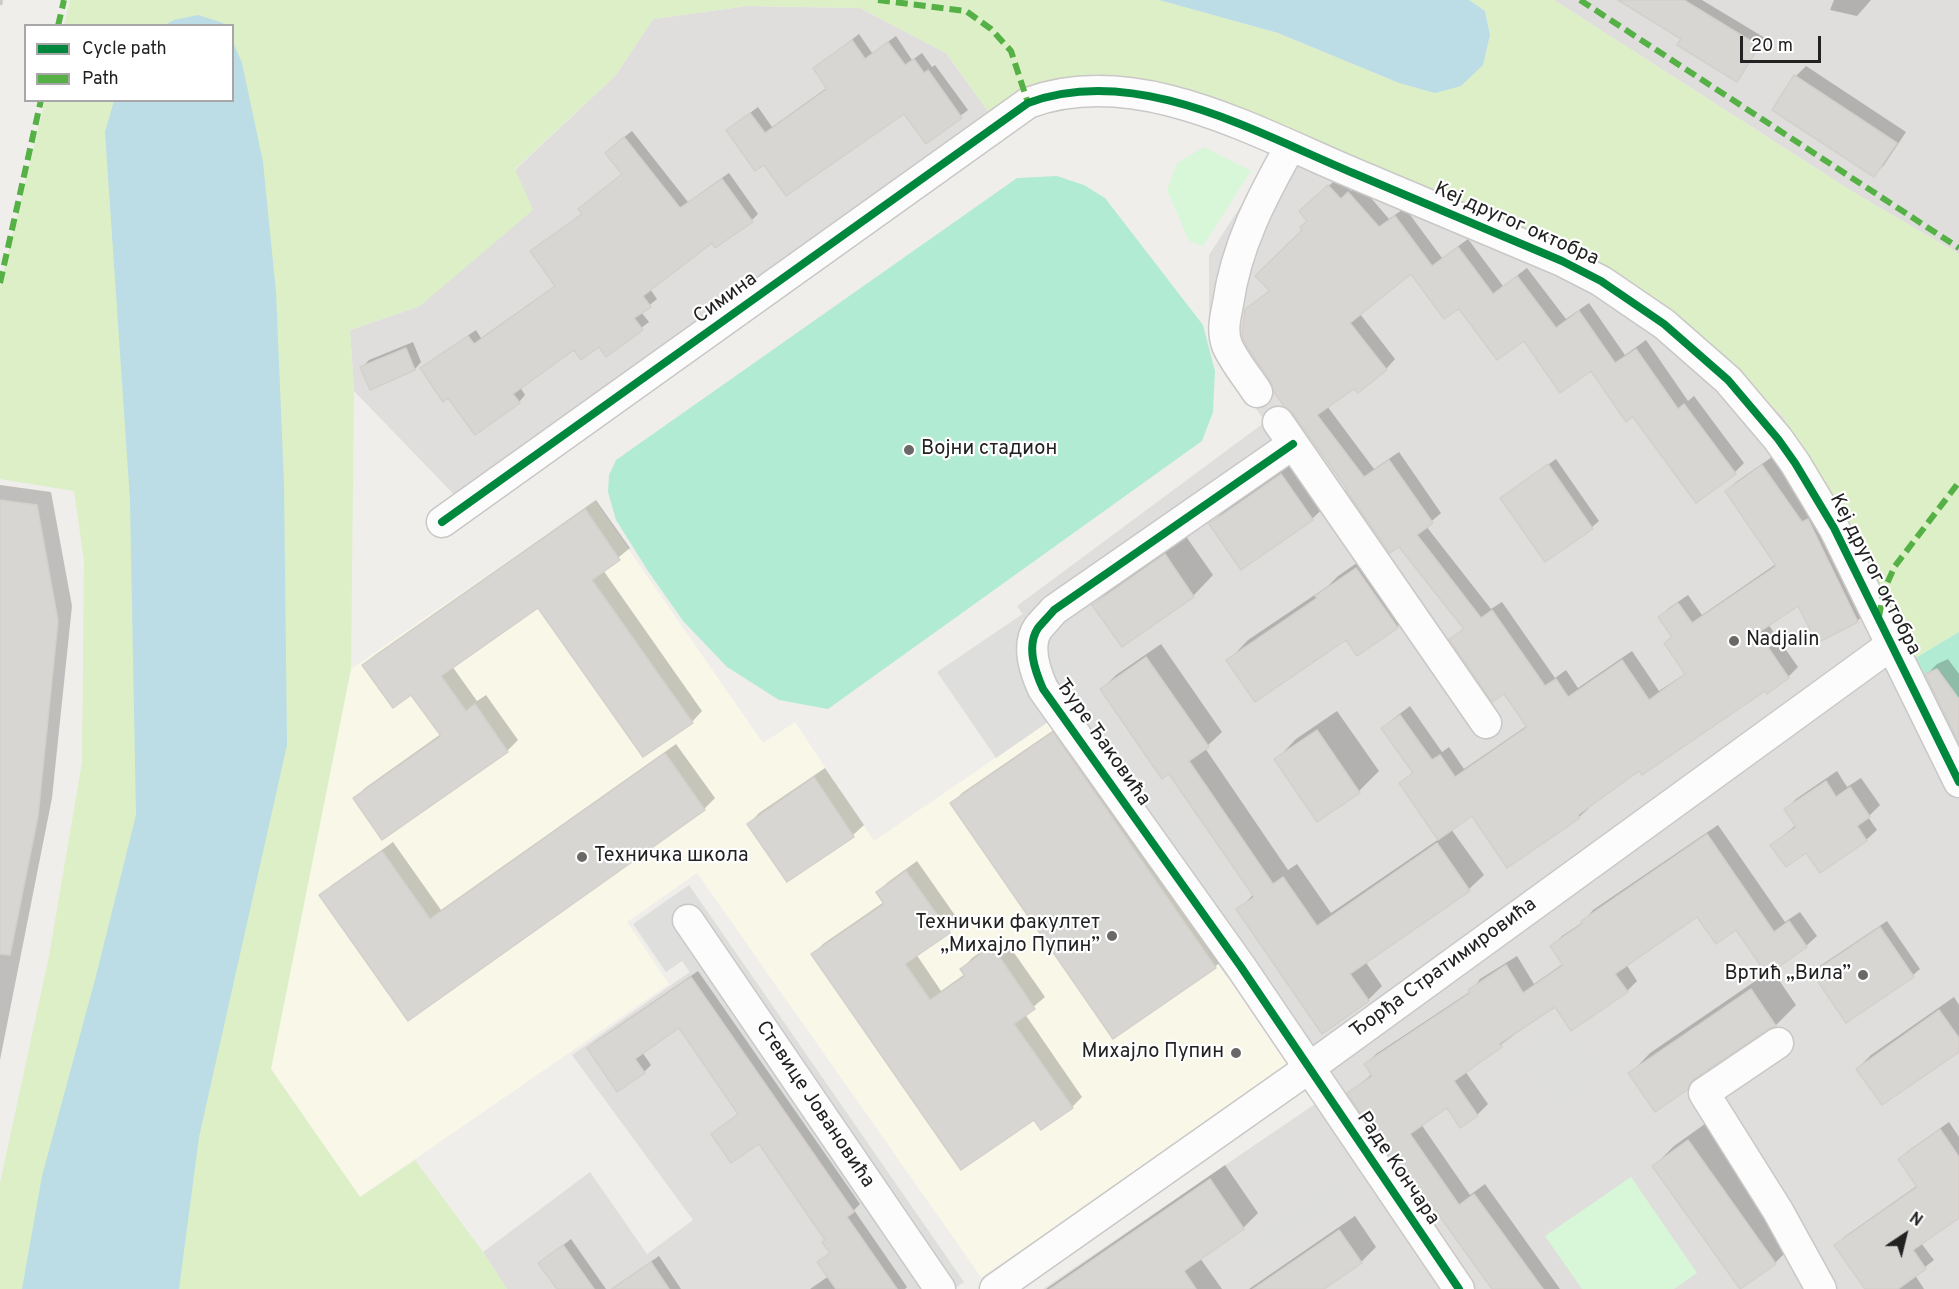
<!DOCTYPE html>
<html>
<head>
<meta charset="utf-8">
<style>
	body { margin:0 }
	#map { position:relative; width:1959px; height:1289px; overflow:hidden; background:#f0eeeb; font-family:Overpass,sans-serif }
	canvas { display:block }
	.legend { position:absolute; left:24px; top:24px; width:210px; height:78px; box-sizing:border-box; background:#fff; border:2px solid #a7a7a7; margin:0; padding:8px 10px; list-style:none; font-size:18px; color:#222 }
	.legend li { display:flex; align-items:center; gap:12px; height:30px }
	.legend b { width:30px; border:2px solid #a7a7a7 }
	.north { position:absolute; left:1875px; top:1205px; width:60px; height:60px; -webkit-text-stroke:4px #fff; paint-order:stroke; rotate:35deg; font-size:16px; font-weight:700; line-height:24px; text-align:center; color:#222 }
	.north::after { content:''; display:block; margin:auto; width:21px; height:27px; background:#222; clip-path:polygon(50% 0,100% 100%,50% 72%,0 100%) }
	.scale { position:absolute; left:1740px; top:36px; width:81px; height:27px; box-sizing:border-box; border:3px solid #222; border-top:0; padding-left:8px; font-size:18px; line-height:21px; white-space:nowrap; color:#222; -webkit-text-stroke:4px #fff; paint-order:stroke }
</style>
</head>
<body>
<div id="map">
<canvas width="1959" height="1289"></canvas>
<ul class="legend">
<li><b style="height:8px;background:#00873e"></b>Cycle path</li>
<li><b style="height:8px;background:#55b145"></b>Path</li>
</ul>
<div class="north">N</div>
<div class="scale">20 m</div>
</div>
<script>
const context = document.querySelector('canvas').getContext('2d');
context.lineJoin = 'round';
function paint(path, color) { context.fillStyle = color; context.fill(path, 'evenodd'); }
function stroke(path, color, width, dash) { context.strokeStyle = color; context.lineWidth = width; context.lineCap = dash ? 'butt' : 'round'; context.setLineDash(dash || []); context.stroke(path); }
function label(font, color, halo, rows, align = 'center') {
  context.font = font + ' Overpass,sans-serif'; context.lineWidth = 4.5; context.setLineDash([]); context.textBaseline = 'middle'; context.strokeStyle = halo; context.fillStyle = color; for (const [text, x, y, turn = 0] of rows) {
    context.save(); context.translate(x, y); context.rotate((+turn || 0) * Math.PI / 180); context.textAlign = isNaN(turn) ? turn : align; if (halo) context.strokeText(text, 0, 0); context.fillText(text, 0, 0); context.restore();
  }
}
paint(new Path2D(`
	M1554 0H1959V254L1853 192Z
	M747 6 860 8 946 53 998 125 465 506 354 391 350 330 420 306 515 170 616 75 653 19Z
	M1291 128 1629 281 1783 416 1878 620 1959 782V1289H1043L1340 1087 1017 606 1265 422 1209 338V255Z
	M694 969 915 1289H507L483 1252 590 1172 647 1254 693 1220 572 1055Z`), '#dfdedc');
paint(new Path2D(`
	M595 501 763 743 795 722 874 841 1051 720 1290 1069 981 1277 697 873 627 922 669 984 360 1197 271 1069 351 669Z`), '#f8f7e8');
paint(new Path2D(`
	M1027 611 1262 952 1227 977 1051 720 996 758 937 672Z
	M689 885 964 1282 954 1289H909L682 961 666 972 633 924Z
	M1563 1021 1602 1073 1555 1108 1516 1056Z
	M1343 1178 1352 1192 1259 1255 1250 1241Z`), '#dededc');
paint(new Path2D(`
	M70 0H1159L1278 33 1399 83 1435 93 1483 65 1490 34 1485 11 1469 0H1554L1853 192 1959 254V632L1902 666 1852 550 1783 416 1629 281 1291 128 1193 91 1095 74 988 111 946 53 860 8 747 6 653 19 616 75 515 169 533 210 420 306 350 330 354 391 351 669 271 1069 360 1197 415 1160 483 1252 507 1289H0V1183L49 956 82 762 84 561 74 491 0 479V286L45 101 232 100V26L64 25Z`), '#dcefc7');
paint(new Path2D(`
	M1204 147 1251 171 1203 246 1189 241 1167 190 1177 163Z
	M1631 1177 1697 1273 1674 1289H1582L1545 1236Z`), '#d7f7d8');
paint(new Path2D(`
	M1057 176 1084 185 1105 198 1203 325 1215 371 1213 412 1202 441 828 709 779 700 727 667 683 621 648 571 616 520 608 492 609 475 616 460 1017 178Z
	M1959 632V781L1902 666Z`), '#b2ebd4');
paint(new Path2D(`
	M1159 0H1469L1485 11 1490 35 1483 65 1461 86 1435 93 1399 83 1278 33Z
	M198 15 223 23 224 25H165L174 20Z
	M233 42 242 63 263 162 276 292 284 484 287 745 199 1137 179 1289H22L42 1176 96 976 136 815 130 500 105 132 114 101 232 100Z`), '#bcdce6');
paint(new Path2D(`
	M1620 0H1702L1765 38 1743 73 1737 80 1683 39Z
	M1834 0H1871L1857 16 1830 10Z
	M859 34 872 53 896 36 912 60 922 53 932 67 935 65 968 110 927 142 905 112 786 194 735 124 758 107 772 127 828 87 815 68Z
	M1806 66 1906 132 1884 165 1874 175 1796 76Z
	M632 131 688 202 729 173 758 214 752 220 712 241 650 289 657 299 641 312 649 322 606 355 599 345 575 348 520 387 525 395 519 402 448 396 422 368 429 362 476 330 481 338 556 285 532 251 583 213 623 173 613 146Z
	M1339 177 1351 191 1359 184 1389 219 1405 208 1442 258 1468 239 1503 286 1527 268 1566 319 1589 303 1625 355 1646 340 1688 401 1694 396 1744 463 1735 472 1696 501 1633 415 1591 369 1459 307 1411 272 1360 314 1395 359 1386 369 1355 387 1327 406 1374 469 1399 452 1441 513 1426 526 1491 609 1502 602 1555 678 1566 670 1578 688 1632 651 1659 691 1686 673 1666 643 1673 636 1659 617 1669 608 1688 595 1702 615 1776 564 1726 491 1736 482 1772 457 1812 513 1867 612 1857 621 1799 603 1768 624 1798 667 1788 677 1767 691 1766 689 1640 769 1587 806 1589 808 1579 817 1472 814 1451 829 1484 875 1469 889 1365 961 1382 986 1368 1000 1238 910 1254 894 1170 772 1102 689 1116 675 1161 644 1222 732 1205 748 1288 870 1297 864 1331 913 1439 839 1401 783 1413 772 1383 728 1393 719 1410 706 1442 752 1449 747 1464 769 1528 725 1504 692 1451 640 1464 628 1399 545 1246 309 1270 290 1309 220 1310 202Z
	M413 342 421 362 415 369 362 367 369 360Z
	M1302 455 1333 499 1312 519 1211 524 1231 504Z
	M1556 459 1599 521 1592 527 1545 560 1502 498Z
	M0 485 51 492 72 606 52 798 0 1060Z
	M596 500 630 548 603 570 702 711 692 722 539 606 452 666 477 701 486 695 518 740 507 751 383 838 355 798 365 788 441 734 412 693 364 665 375 655Z
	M1185 535 1213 575 1193 596 1122 645 1094 605 1114 585Z
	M1377 549 1417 607 1397 627 1228 661 1248 640 1328 586 1338 576Z
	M1948 659 1959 674V740L1927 674 1937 664Z
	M1337 711 1379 771 1359 791 1318 820 1276 760 1296 739Z
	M1064 723 1226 956 1215 967 952 804 962 793Z
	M676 744 715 798 704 809 408 1018 321 896 332 885 393 842 441 910Z
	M825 768 864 825 853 835 788 880 749 824 759 813Z
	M1837 771 1847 787 1861 778 1880 805 1868 817 1877 830 1866 840 1806 851 1772 845 1796 825 1786 809 1796 799Z
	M1718 825 1785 922 1800 912 1817 936 1806 946 1772 970 1796 1005 1776 1025 1768 1027 1708 1068 1686 1089 1630 1074 1650 1053 1767 973 1736 928 1698 914 1626 964 1637 981 1627 991 1555 1005 1465 1071 1488 1104 1477 1115 1460 1126 1447 1106 1421 1124 1470 1195 1485 1184 1560 1289H1494L1349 1093 1372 1074 1365 1065 1376 1054 1471 991 1480 979 1517 956 1534 984 1564 963 1552 946 1562 936 1583 922 1593 910Z
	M917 861 959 921 949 932 916 954 941 991 965 974 962 969 972 958 1003 937 1045 997 1025 1014 1082 1097 1072 1107 1034 1118 813 954 823 944 884 902 878 892 888 882Z
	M1887 921 1920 969 1913 975 1814 973 1820 966Z
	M698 971 860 1204 854 1210 907 1287 905 1289H810L829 1276 819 1262 831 1252 827 1239 759 1142 712 1134 739 1113 679 1026 642 1052 651 1065 644 1072 589 1048 596 1041Z
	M1954 997 1959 1005V1050L1857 1069 1871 1055Z
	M1709 1121 1795 1243 1775 1263 1654 1166 1674 1146Z
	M1949 1122 1959 1137V1217L1921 1243 1934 1260 1915 1275 1924 1289H1866L1836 1245 1844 1237 1918 1185 1900 1159 1908 1151Z
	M1225 1165 1258 1213 1243 1228 1200 1258 1222 1289H1046Z
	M1355 1216 1376 1247 1361 1262 1322 1289H1249Z
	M571 1239 606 1289H559L540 1263Z
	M659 1256 681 1289H611Z`), '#0003');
const building = new Path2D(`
	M1618 0H1684L1759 46 1737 82 1677 45 1681 39Z
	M852 40 865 59 888 42 905 65 914 59 924 73 928 70 962 118 926 144 904 114 786 196 764 165 755 171 726 130 750 113 765 133 827 89 813 68Z
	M1794 75 1897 143 1874 177 1772 110Z
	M624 137 680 208 722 179 753 222 715 248 712 243 643 296 651 307 634 318 643 330 606 357 599 347 581 360 574 350 513 394 520 403 475 435 448 398 443 402 420 368 468 336 474 344 555 286 530 251 582 214 578 209 622 174 605 153Z
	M1328 185 1341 199 1348 192 1379 227 1395 216 1432 266 1458 247 1493 294 1517 276 1556 328 1579 311 1615 363 1636 349 1678 409 1684 404 1736 474 1696 503 1633 417 1626 422 1591 371 1560 393 1524 341 1497 360 1459 309 1444 319 1411 274 1350 323 1387 370 1358 393 1354 389 1317 415 1364 477 1389 460 1433 523 1417 535 1481 618 1492 610 1545 686 1556 679 1568 697 1622 660 1649 700 1685 674 1664 643 1672 637 1658 617 1678 603 1692 623 1776 566 1725 491 1762 465 1802 522 1808 519 1858 622 1817 643 1798 606 1758 633 1789 678 1767 694 1765 691 1642 775 1639 771 1578 815 1580 818 1507 868 1472 816 1438 840 1399 783 1413 773 1381 728 1400 715 1432 760 1440 755 1455 777 1527 727 1504 694 1492 702 1449 639 1464 629 1399 547 1390 553 1346 490 1347 489 1292 412 1284 406 1274 392 1271 382 1248 348 1242 336 1245 309 1270 291 1255 276 1302 230 1300 227 1307 221 1299 211Z
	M406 348 415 370 370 390 360 367Z
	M1548 464 1593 529 1545 562 1500 498Z
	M1281 474 1313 520 1241 570 1209 524Z
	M0 500 37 505 58 621 38 816 10 955 0 954Z
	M585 509 620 560 592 580 693 723 643 757 538 608 441 676 466 711 475 704 508 752 382 840 353 798 441 736 411 695 393 708 362 665Z
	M1165 554 1194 597 1122 647 1092 605Z
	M1356 568 1398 628 1357 656 1346 640 1255 702 1226 660 1317 598 1315 596Z
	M1146 657 1209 747 1189 761 1273 884 1283 877 1317 926 1437 843 1470 891 1350 974 1369 1001 1322 1034 1236 909 1254 897 1169 774 1162 779 1100 689Z
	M1937 669 1959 699V743L1925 674Z
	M1317 730 1360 793 1317 822 1274 759Z
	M1053 732 1216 968 1113 1039 950 803Z
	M665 753 705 810 408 1021 319 895 382 851 430 919Z
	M814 777 854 837 787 882 747 824Z
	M1826 781 1836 797 1850 787 1870 817 1857 826 1867 841 1820 873 1806 853 1786 867 1770 845 1796 827 1784 809Z
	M1707 834 1774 932 1789 921 1807 947 1767 975 1736 930 1716 944 1697 917 1615 974 1628 992 1571 1031 1555 1007 1499 1044 1502 1047 1454 1081 1478 1116 1460 1128 1447 1108 1410 1134 1459 1205 1474 1194 1543 1289H1492L1433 1207 1427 1211 1347 1093 1372 1076 1364 1064 1470 993 1468 990 1506 965 1523 993 1563 965 1550 946 1583 923 1581 921Z
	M906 871 950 933 905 964 930 1000 965 976 960 969 992 946 1035 1009 1014 1024 1073 1108 1041 1130 1034 1120 961 1170 811 954 884 904 876 892Z
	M1880 927 1914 977 1846 1023 1812 973Z
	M691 977 854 1212 847 1217 897 1289H836L817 1262 830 1253 822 1242 825 1240 759 1144 731 1163 711 1134 738 1114 679 1028 635 1059 645 1073 617 1092 587 1048Z
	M1751 989 1776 1026 1768 1029 1694 1079 1689 1085 1687 1090 1655 1112 1628 1073Z
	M1939 1010 1959 1038V1052L1882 1105 1856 1069Z
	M1940 1129 1959 1157V1218L1913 1250 1926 1269 1898 1289H1865L1834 1245 1917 1187 1898 1159Z
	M1688 1140 1776 1264 1740 1289 1652 1166Z
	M1210 1179 1244 1229 1184 1271 1196 1289H1050Z
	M1339 1230 1362 1263 1324 1289H1253Z
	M563 1245 594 1289H557L538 1263Z
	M651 1262 669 1289H612Z`);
paint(building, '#d8d6d3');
stroke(building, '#d3d0cc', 1.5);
const minor = new Path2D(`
	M1257 392C1248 378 1233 360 1227 345 1222 332 1225 318 1228 304 1236 246 1262 197 1290 147
	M1278 422 1486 723
	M1293 444 1054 610C1049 616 1043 622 1038 628 1026 646 1035 671 1043 689L1241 967 1459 1289
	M442 522 1028 103C1136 63 1255 132 1353 173 1422 202 1492 231 1562 261L1601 281 1664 324 1728 380 1778 439 1795 463 1834 528 1959 782
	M688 920 940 1289
	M1778 1043 1704 1093 1778 1211 1821 1289
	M995 1289 1309 1068 1891 645`);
stroke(minor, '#c9c8c7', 33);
stroke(minor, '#fdfcfc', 30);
stroke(new Path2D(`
	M0 5 1 0`), '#ccc', 4.5, [12, 12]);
stroke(new Path2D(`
	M878 0 966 11 991 29 1011 51 1028 103
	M1580 0 1959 248
	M58 26 64 0
	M0 283 41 100
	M1879 617 1884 590 1895 566 1959 482`), '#55b145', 6, [12, 6]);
stroke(new Path2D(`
	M1293 444 1054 610C1049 616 1043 622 1038 628 1026 646 1035 671 1043 689L1241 967 1459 1289
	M442 522 1028 103C1136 63 1255 132 1353 173 1422 202 1492 231 1562 261L1601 281 1664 324 1728 380 1778 439 1795 463 1834 528 1959 782`), '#00873e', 8);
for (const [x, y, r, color] of [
	[909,450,6,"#6a6968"],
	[1734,641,6,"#6a6968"],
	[582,857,6,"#6a6968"],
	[1112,936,6,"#6a6968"],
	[1863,975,6,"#6a6968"],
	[1236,1053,6,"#6a6968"]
]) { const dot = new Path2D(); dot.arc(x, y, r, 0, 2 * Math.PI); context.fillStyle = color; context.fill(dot); stroke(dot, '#fff', 2); }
label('20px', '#222', '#fff', [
	["Кеј другог октобра",1516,225,24],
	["Симина",726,299,-36],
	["Кеј другог октобра",1874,575,63],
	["Ђуре Ђаковића",1102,743,55],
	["Ђорђа Стратимировића",1444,969,-36],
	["Стевице Јовановића",814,1105,56],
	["Раде Кончара",1397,1169,56]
]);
label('20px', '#222', '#fff', [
	["Војни стадион",921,450],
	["Nadjalin",1746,641],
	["Техничка школа",594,857],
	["Технички факултет",1100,924,"right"],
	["„Михајло Пупин”",1100,947,"right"],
	["Вртић „Вила”",1851,975,"right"],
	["Михајло Пупин",1224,1053,"right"]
], 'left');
</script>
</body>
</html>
